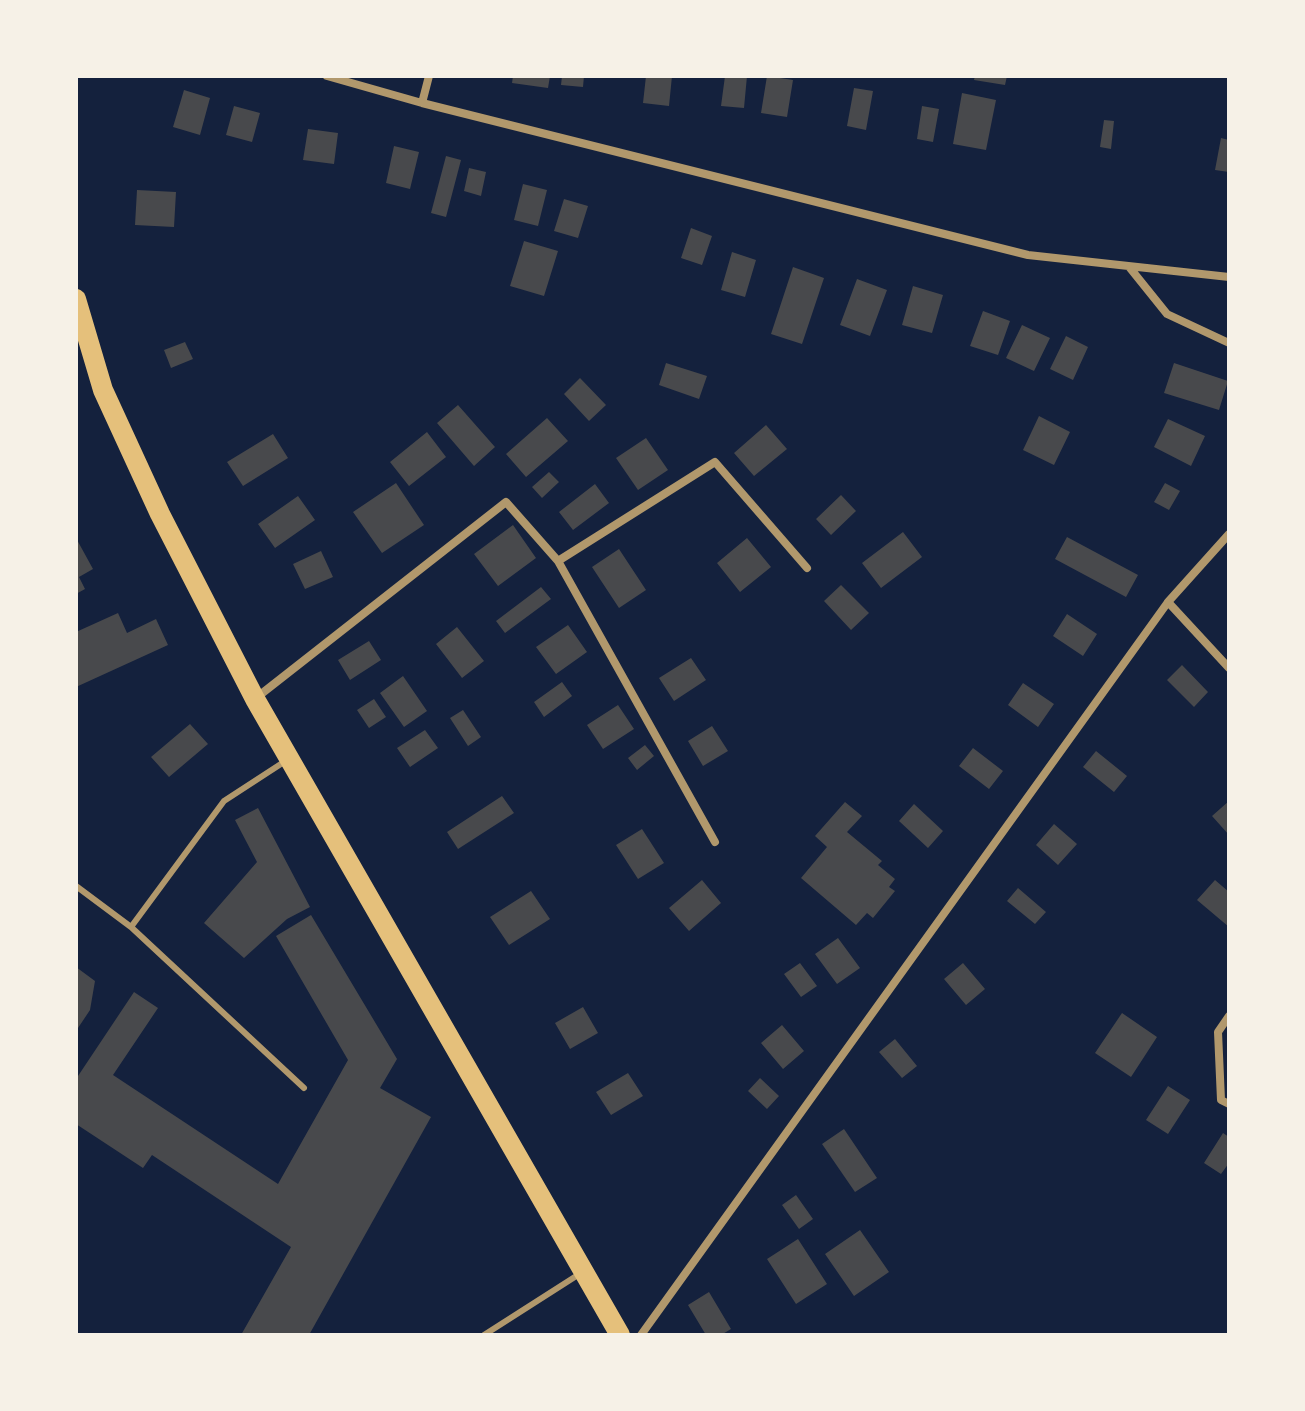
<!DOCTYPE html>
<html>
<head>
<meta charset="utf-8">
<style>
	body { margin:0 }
	#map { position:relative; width:1305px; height:1411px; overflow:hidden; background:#14213d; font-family:Lora,serif }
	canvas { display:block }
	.frame { position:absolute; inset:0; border:78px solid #f6f1e7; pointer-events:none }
</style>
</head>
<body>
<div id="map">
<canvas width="1305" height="1411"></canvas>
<div class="frame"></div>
</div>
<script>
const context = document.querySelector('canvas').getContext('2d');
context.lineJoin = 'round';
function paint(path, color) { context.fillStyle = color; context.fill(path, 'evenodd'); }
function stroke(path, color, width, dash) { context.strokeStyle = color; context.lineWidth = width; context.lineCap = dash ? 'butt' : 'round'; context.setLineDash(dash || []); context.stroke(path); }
paint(new Path2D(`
	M513 76H550L548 88 512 83Z
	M562 76H584L583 87 561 85Z
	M646 76H672L669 106 643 103Z
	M725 76H747L744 108 721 106Z
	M767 76 793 80 787 117 761 113Z
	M975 76H1007L1005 85 974 80Z
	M854 88 873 91 866 130 847 126Z
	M184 90 210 98 200 135 173 127Z
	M962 93 996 100 986 150 953 144Z
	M234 106 260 113 252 142 226 135Z
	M922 106 939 109 933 142 917 139Z
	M1104 120 1114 121 1111 149 1100 147Z
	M308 129 338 133 334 164 303 160Z
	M1221 138 1229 140V172L1215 170Z
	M394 146 419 152 410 189 386 183Z
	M446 156 461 160 446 217 431 213Z
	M469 168 486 172 481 196 464 191Z
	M523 184 547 190 538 226 514 220Z
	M137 190 176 192 174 227 135 225Z
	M564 199 588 206 578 238 554 231Z
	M691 228 712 236 702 265 681 258Z
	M524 241 558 251 544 296 510 286Z
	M732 252 756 260 745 297 721 290Z
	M793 267 824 278 802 344 771 334Z
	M857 279 887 290 870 336 840 325Z
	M913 286 943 295 932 333 902 325Z
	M983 311 1010 321 998 355 970 346Z
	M1022 325 1050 338 1034 371 1006 358Z
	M1066 336 1088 347 1073 380 1050 369Z
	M185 342 193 359 171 368 164 350Z
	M666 363 707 376 699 399 659 385Z
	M1174 363 1228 381 1219 410 1164 393Z
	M580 378 606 405 589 421 564 394Z
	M458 405 495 447 474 466 437 423Z
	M1039 416 1070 432 1054 465 1023 450Z
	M547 418 568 441 526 477 506 454Z
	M1168 419 1205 436 1191 466 1154 447Z
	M766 425 787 449 754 476 734 453Z
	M427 432 446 457 409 486 390 462Z
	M273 434 288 458 243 486 227 462Z
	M646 438 668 470 638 490 616 458Z
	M549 472 559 482 542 498 532 487Z
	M396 483 424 525 382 553 353 512Z
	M1165 483 1180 491 1169 510 1154 502Z
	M595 484 609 503 573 530 559 512Z
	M841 495 856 511 831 535 816 519Z
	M298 496 315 520 275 548 258 524Z
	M513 525 536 558 498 586 474 554Z
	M903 532 922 557 881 588 862 563Z
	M1067 537 1138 575 1126 597 1055 559Z
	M76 538 93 569 79 577 85 589 76 594Z
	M747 538 771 567 740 592 717 563Z
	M619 549 646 590 619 608 592 567Z
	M321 551 333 577 305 589 293 564Z
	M841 585 869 613 851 630 824 601Z
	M541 587 551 599 505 633 496 621Z
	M118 613 127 633 156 619 168 645 76 687V632Z
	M1067 614 1097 634 1083 656 1053 636Z
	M568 625 587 652 556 674 536 647Z
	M457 627 484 661 462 678 436 644Z
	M369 641 381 660 350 680 338 660Z
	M691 658 706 680 674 701 659 678Z
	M1182 665 1208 692 1194 707 1167 680Z
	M403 676 427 711 404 727 380 693Z
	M562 682 572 696 544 717 534 702Z
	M1023 683 1054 704 1038 727 1008 705Z
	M374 699 386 717 369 728 357 710Z
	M618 705 634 729 603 749 587 725Z
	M463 710 481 737 468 746 450 718Z
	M190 724 208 744 169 777 151 757Z
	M712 726 728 751 703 766 688 741Z
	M425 730 438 748 410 767 397 748Z
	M645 745 654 756 637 770 628 758Z
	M973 748 1003 771 989 789 959 766Z
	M1096 751 1127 776 1114 792 1083 767Z
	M502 796 514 813 458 849 447 832Z
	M1229 801V835L1212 816Z
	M845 802 862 816 847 832 882 861 878 865 895 879 889 887 895 891 873 918 867 913 856 925 801 878 827 847 815 836Z
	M914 804 943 831 928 848 899 821Z
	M258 808 310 907 287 919 244 958 204 923 257 862 235 820Z
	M1054 824 1077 844 1058 865 1036 845Z
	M642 829 664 863 638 879 616 845Z
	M702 880 721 903 689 931 669 908Z
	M1215 880 1229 892V927L1197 900Z
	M1018 888 1046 912 1035 924 1007 901Z
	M531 891 550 919 509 945 490 917Z
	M311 915 397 1059 380 1088 431 1117 309 1335H241L291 1247 152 1155 143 1168 76 1124V1079L134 992 158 1008 113 1075 278 1184 348 1060 276 936Z
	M838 938 860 968 837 984 815 954Z
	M800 963 817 986 801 997 784 974Z
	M963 963 985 989 966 1005 944 979Z
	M76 967 95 981 90 1010 76 1031Z
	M583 1007 598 1033 570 1049 555 1023Z
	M1122 1013 1157 1037 1131 1077 1095 1053Z
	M782 1025 804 1051 783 1069 761 1043Z
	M895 1039 917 1066 902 1078 879 1052Z
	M628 1073 643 1096 611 1115 596 1092Z
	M760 1078 779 1096 767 1109 748 1091Z
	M1168 1086 1190 1100 1168 1134 1146 1120Z
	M844 1129 877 1178 855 1192 822 1144Z
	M1223 1133 1229 1137V1163L1221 1174 1204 1163Z
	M796 1195 813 1219 799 1229 782 1205Z
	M860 1230 889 1272 854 1296 825 1254Z
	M798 1239 827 1284 796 1304 767 1259Z
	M709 1292 731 1329 721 1335H706L688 1305Z`), '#48494c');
stroke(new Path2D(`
	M76 886 131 927 304 1088
	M131 927 224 801 287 760
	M484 1335 581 1273`), '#b1986c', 6);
stroke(new Path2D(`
	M327 76 422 103 1028 255 1229 277
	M422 103 429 76
	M1130 268 1167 314 1229 343
	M558 561 715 462 807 568
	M1168 602 1229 668
	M256 698 506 502 558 561 715 842
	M1229 1016 1218 1032 1221 1100 1229 1104
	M641 1335 1168 602 1229 534`), '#b1986c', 8);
stroke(new Path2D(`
	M76 299 103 390 160 514 255 699 620 1335`), '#e5c07b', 20);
</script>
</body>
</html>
